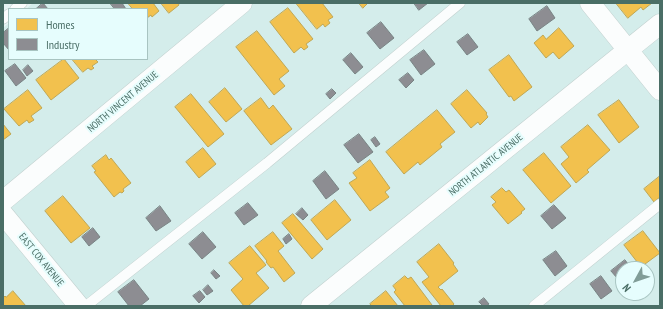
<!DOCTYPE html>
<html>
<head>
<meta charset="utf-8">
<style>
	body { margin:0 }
	#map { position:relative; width:663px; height:309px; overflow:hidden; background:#e7f4f4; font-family:"PT Sans Narrow",sans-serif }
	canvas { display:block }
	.frame { position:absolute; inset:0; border:4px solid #4a6e66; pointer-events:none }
	.legend { position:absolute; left:8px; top:8px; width:140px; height:52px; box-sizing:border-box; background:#e6fdfd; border:1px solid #a8c4c1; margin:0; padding:5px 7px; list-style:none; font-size:12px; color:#4a6e66 }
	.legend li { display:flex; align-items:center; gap:8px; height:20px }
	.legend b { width:20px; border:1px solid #a8c4c1 }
	.north { position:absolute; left:615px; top:261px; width:40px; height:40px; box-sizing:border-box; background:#e6fdfd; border:1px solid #a8c4c1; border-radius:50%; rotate:230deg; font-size:11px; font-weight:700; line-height:16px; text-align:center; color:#4a6e66 }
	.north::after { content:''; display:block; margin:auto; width:14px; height:18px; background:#819d98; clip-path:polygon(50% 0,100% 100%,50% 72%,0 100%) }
</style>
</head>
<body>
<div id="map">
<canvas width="663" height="309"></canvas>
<div class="frame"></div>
<ul class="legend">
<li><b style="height:11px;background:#f2c14e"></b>Homes</li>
<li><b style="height:11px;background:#8d8d92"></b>Industry</li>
</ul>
<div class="north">N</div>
</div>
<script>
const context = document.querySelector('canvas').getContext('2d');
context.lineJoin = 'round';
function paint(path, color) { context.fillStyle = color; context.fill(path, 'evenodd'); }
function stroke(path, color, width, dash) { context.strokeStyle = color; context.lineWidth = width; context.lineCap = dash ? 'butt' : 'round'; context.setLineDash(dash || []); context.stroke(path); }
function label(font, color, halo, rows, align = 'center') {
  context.font = font + ' "PT Sans Narrow",sans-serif'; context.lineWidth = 4; context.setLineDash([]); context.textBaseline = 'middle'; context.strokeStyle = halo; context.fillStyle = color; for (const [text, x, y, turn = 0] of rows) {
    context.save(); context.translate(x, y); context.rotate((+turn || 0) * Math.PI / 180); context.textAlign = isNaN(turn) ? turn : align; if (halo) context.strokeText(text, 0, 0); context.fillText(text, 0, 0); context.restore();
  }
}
paint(new Path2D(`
	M33 3H660V306H3V28L9 23V59H147V9H26ZM623 269H647V293H623Z`), '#d4edeb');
const homes = new Path2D(`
	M128 3H153L159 11 152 17 151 15 147 18V9H133Z
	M161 3H178L179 5 169 13Z
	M296 3H322L333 17 328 20 330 23 325 27 323 24 317 29Z
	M359 3H368L363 8Z
	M616 3H652L643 10 641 7 628 18Z
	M288 8 313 39 306 44 308 47 304 50 301 47 294 53 270 22Z
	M559 28 574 46 559 59 553 52 546 58 534 43 543 35 546 39Z
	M257 31 289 71 279 79 285 86 274 95 236 47Z
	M509 55 532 87 514 101 511 96 509 97 489 70Z
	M64 59 79 78 51 100 36 80Z
	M72 59H95L98 62 92 66 94 68 91 70 88 68 83 72Z
	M225 88 242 109 226 122 209 102Z
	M28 90 42 108 31 116 34 120 29 123 27 120 19 126 4 109Z
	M467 90 487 113 486 114 488 117 480 125 478 122 471 128 451 104Z
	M191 94 224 134 208 147 175 107Z
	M261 98 269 109 273 105 292 129 271 145 244 111Z
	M619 100 639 127 619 143 598 115Z
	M437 110 455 132 440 144 442 147 420 165 418 162 404 174 386 152Z
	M3 124 11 134 3 140Z
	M588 125 610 150 587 170 589 172 576 183 561 164 569 157 561 147Z
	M203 148 216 164 199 178 186 162Z
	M544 153 571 186 551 203 523 170Z
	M106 155 109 160 111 158 131 183 123 189 124 191 122 193 120 192 114 197 94 172 96 171 92 166Z
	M370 160 390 188 385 192 389 197 370 211 349 183 357 178 353 173Z
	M660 176V197L654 202 644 189Z
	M502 188 506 192 509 190 525 209 521 212 522 213 508 224 492 205 496 202 491 197Z
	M63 196 90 228 71 243 45 211Z
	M335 200 351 220 327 240 311 220Z
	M293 214 323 249 312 259 282 223Z
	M643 231 660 253 641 267 624 245Z
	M273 232 284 246 278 251 295 273 284 282 273 267 271 268 266 262 267 261 255 246Z
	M439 244 454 263 453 264 458 271 438 287 441 290 442 289 454 304 452 306H441L422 282 429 277 417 262Z
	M250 246 266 265 256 273 269 288 248 306H244L231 290 243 279 229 263Z
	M405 276 408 279 411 277 432 305 431 306H405L394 292 396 290 393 286Z
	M13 291 26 306H3V298L5 296 6 297Z
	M386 291 398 306H372L370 304Z`);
paint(homes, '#f2c14e');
stroke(homes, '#c0a855', 1);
const industry = new Path2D(`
	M43 3 48 9H36Z
	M110 3H122L126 9H115Z
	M414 3H428L419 10Z
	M547 6 555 18 537 31 529 19Z
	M381 22 394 38 380 49 367 33Z
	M9 28V50L3 43V33Z
	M468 34 478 47 467 55 457 42Z
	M424 50 435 64 421 75 410 60Z
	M351 53 363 67 355 74 343 60Z
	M15 64 26 78 16 86 5 71Z
	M28 65 33 71 27 76 23 70Z
	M408 73 414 80 406 88 399 80Z
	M332 89 336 93 330 99 326 94Z
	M359 134 373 152 358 163 344 145Z
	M375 137 380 144 376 147 371 140Z
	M325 171 339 189 326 199 313 181Z
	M248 203 258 215 244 225 235 213Z
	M554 205 566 218 552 229 541 216Z
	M160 206 171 221 156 231 146 218Z
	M302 208 308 215 303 220 296 214Z
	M93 228 100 237 89 246 82 237Z
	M203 232 216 247 202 259 189 244Z
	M289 234 292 239 286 244 283 239Z
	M556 251 567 266 555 276 543 260Z
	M625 260 632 269H623V285L611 271Z
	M214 270 220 276 216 279 211 273Z
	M601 276 612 291 601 299 590 284Z
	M134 280 149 299 140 306H129L118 292Z
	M208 285 213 291 207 295 203 290Z
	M200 291 205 297 199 303 193 296Z
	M484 298 489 304 486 306H483L479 302Z`);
paint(industry, '#8d8d92');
stroke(industry, '#798485', 1);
const lane = new Path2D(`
	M15 9 22 3
	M3 19 9 14
	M86 306 267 163 460 3
	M534 306 660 204`);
const street = new Path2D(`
	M590 3 660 90
	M3 201 242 3
	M3 214 79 306
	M311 306 660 24`);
stroke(lane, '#c2d1cf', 11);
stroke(street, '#c2d1cf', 21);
stroke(lane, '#fbfdfd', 10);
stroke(street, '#fbfdfd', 20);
label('10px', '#4a6e66', '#e6fdfd', [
	["NORTH VINCENT AVENUE",123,102,-40],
	["NORTH ATLANTIC AVENUE",486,165,-39],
	["EAST COX AVENUE",41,260,51]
]);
</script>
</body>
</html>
